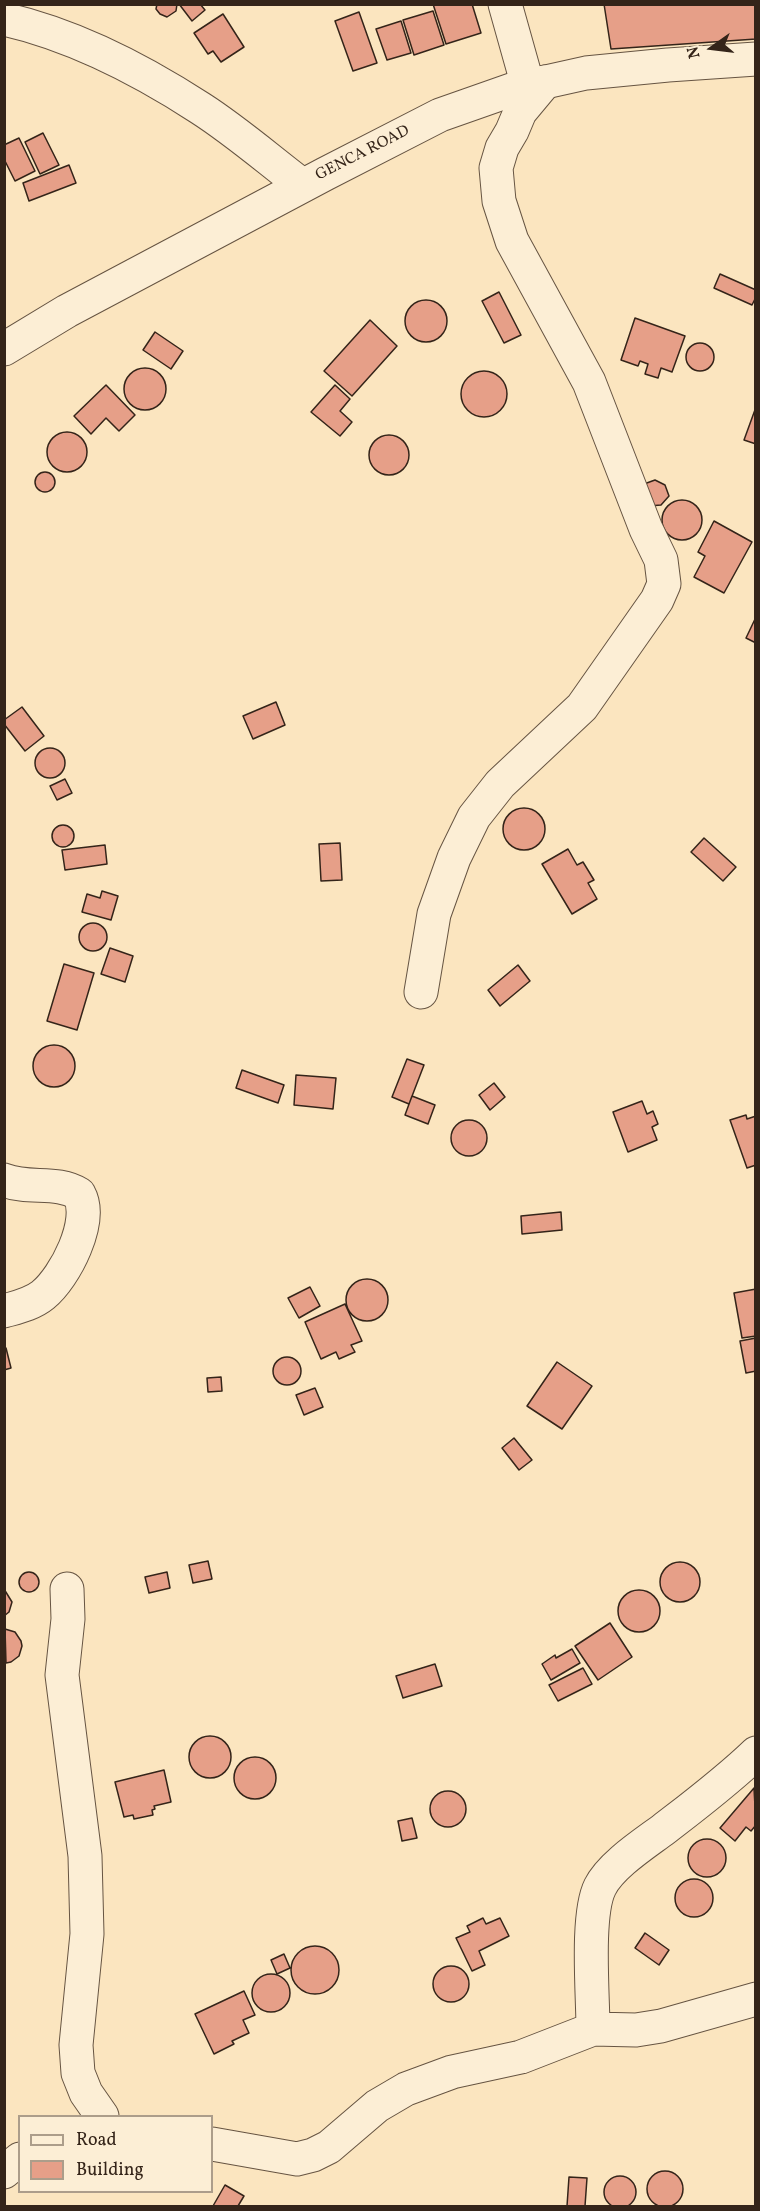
<!DOCTYPE html>
<html>
<head>
<meta charset="utf-8">
<style>
	body { margin:0 }
	#map { position:relative; width:760px; height:2211px; overflow:hidden; background:#fbe5bf; font-family:Vollkorn,serif }
	canvas { display:block }
	.frame { position:absolute; inset:0; border:6px solid #342419; pointer-events:none }
	.legend { position:absolute; left:18px; top:2115px; width:195px; height:78px; box-sizing:border-box; background:#fceed5; border:2px solid #ac9d8a; margin:0; padding:8px 10px; list-style:none; font-size:18px; color:#342419 }
	.legend li { display:flex; align-items:center; gap:12px; height:30px }
	.legend b { width:30px; border:2px solid #ac9d8a }
	.north { position:absolute; left:682px; top:18px; width:60px; height:60px; -webkit-text-stroke:4px #fceed5; paint-order:stroke; rotate:256deg; font-size:16px; font-weight:700; line-height:24px; text-align:center; color:#342419 }
	.north::after { content:''; display:block; margin:auto; width:21px; height:27px; background:#342419; clip-path:polygon(50% 0,100% 100%,50% 72%,0 100%) }
</style>
</head>
<body>
<div id="map">
<canvas width="760" height="2211"></canvas>
<div class="frame"></div>
<ul class="legend">
<li><b style="height:8px;background:#fceed5"></b>Road</li>
<li><b style="height:16px;background:#e69f88"></b>Building</li>
</ul>
<div class="north">N</div>
</div>
<script>
const context = document.querySelector('canvas').getContext('2d');
context.lineJoin = 'round';
function paint(path, color) { context.fillStyle = color; context.fill(path, 'evenodd'); }
function stroke(path, color, width, dash) { context.strokeStyle = color; context.lineWidth = width; context.lineCap = dash ? 'butt' : 'round'; context.setLineDash(dash || []); context.stroke(path); }
function label(font, color, halo, rows, align = 'center') {
  context.font = font + ' Vollkorn,serif'; context.lineWidth = 5; context.setLineDash([]); context.textBaseline = 'middle'; context.strokeStyle = halo; context.fillStyle = color; for (const [text, x, y, turn = 0] of rows) {
    context.save(); context.translate(x, y); context.rotate((+turn || 0) * Math.PI / 180); context.textAlign = isNaN(turn) ? turn : align; if (halo) context.strokeText(text, 0, 0); context.fillText(text, 0, 0); context.restore();
  }
}
const building = new Path2D(`
	M177 4 176 11 167 17 160 14 156 9 157 4Z
	M179 4H200L205 10 192 21Z
	M433 4H472L481 33 446 44Z
	M604 4H756V39L611 49Z
	M433 11 444 45 414 55 403 20Z
	M359 12 377 63 353 71 335 21Z
	M223 14 244 47 221 62 213 51 208 54 194 33Z
	M401 21 411 53 387 60 376 29Z
	M43 133 59 165 40 174 25 142Z
	M19 138 35 171 15 181 4 159V145Z
	M69 165 76 183 29 201 23 183Z
	M720 274 756 290V297L752 305 714 288Z
	M499 292 521 335 504 343 482 301Z
	M405 321a21 21 0 1 1 42 0a21 21 0 1 1-42 0Z
	M635 318 685 336 672 372 661 368 658 378 645 374 648 364 640 361 638 366 621 360Z
	M370 320 397 346 352 396 324 371Z
	M155 332 183 351 171 369 143 350Z
	M686 357a14 14 0 1 1 28 0a14 14 0 1 1-28 0Z
	M124 389a21 21 0 1 1 42 0a21 21 0 1 1-42 0Z
	M461 394a23 23 0 1 1 46 0a23 23 0 1 1-46 0Z
	M106 385 135 415 119 431 106 418 91 434 74 416Z
	M335 385 350 399 340 411 352 422 340 436 311 412Z
	M756 407V444L744 440Z
	M47 452a20 20 0 1 1 40 0a20 20 0 1 1-40 0Z
	M369 455a20 20 0 1 1 40 0a20 20 0 1 1-40 0Z
	M35 482a10 10 0 1 1 20 0a10 10 0 1 1-20 0Z
	M655 480 665 485 669 496 661 505 649 506 644 484Z
	M662 520a20 20 0 1 1 40 0a20 20 0 1 1-40 0Z
	M714 521 752 542 724 593 694 577 705 556 698 552Z
	M756 617V643L746 638Z
	M276 702 285 725 253 739 243 716Z
	M22 707 44 736 25 751 4 724V720Z
	M35 763a15 15 0 1 1 30 0a15 15 0 1 1-30 0Z
	M65 779 72 793 57 800 50 786Z
	M503 829a21 21 0 1 1 42 0a21 21 0 1 1-42 0Z
	M52 836a11 11 0 1 1 22 0a11 11 0 1 1-22 0Z
	M704 838 736 867 723 881 691 852Z
	M340 843 342 880 321 881 319 844Z
	M105 845 107 864 65 870 62 850Z
	M568 849 577 865 583 862 594 880 588 883 597 899 572 914 542 864Z
	M102 891 118 896 111 920 82 912 87 894 100 898Z
	M79 937a14 14 0 1 1 28 0a14 14 0 1 1-28 0Z
	M110 948 133 956 125 982 101 974Z
	M64 964 94 973 77 1030 47 1021Z
	M518 965 530 981 500 1006 488 990Z
	M33 1066a21 21 0 1 1 42 0a21 21 0 1 1-42 0Z
	M407 1059 424 1065 409 1104 392 1097Z
	M242 1070 284 1085 278 1103 236 1088Z
	M296 1075 336 1078 333 1109 294 1105Z
	M494 1083 505 1097 490 1110 479 1095Z
	M412 1096 435 1105 428 1124 405 1115Z
	M642 1101 647 1114 653 1111 658 1124 652 1127 657 1140 628 1152 613 1112Z
	M746 1115 747 1119 756 1116V1165L747 1168 730 1120Z
	M451 1138a18 18 0 1 1 36 0a18 18 0 1 1-36 0Z
	M561 1212 562 1230 522 1234 521 1216Z
	M346 1300a21 21 0 1 1 42 0a21 21 0 1 1-42 0Z
	M310 1287 320 1306 299 1318 288 1298Z
	M756 1289V1336L742 1338 734 1293Z
	M345 1304 362 1341 351 1345 355 1352 339 1359 336 1352 321 1359 305 1322Z
	M756 1338V1371L746 1373 740 1341Z
	M4 1348H6L11 1368 4 1370Z
	M273 1371a14 14 0 1 1 28 0a14 14 0 1 1-28 0Z
	M557 1362 592 1386 562 1429 527 1406Z
	M221 1377 222 1391 208 1392 207 1378Z
	M315 1388 323 1407 304 1415 296 1395Z
	M514 1438 532 1460 519 1470 502 1448Z
	M208 1561 212 1579 193 1583 189 1565Z
	M660 1582a20 20 0 1 1 40 0a20 20 0 1 1-40 0Z
	M19 1582a10 10 0 1 1 20 0a10 10 0 1 1-20 0Z
	M167 1572 170 1588 149 1593 145 1577Z
	M4 1589 12 1602 9 1612 4 1616Z
	M618 1611a21 21 0 1 1 42 0a21 21 0 1 1-42 0Z
	M610 1623 632 1657 598 1680 575 1646Z
	M5 1629 15 1632 21 1641 22 1646 19 1656 11 1662 6 1663Z
	M572 1649 580 1663 551 1680 542 1664 555 1655 556 1658Z
	M435 1664 442 1686 403 1698 396 1676Z
	M583 1668 592 1684 558 1701 549 1685Z
	M189 1757a21 21 0 1 1 42 0a21 21 0 1 1-42 0Z
	M234 1778a21 21 0 1 1 42 0a21 21 0 1 1-42 0Z
	M164 1770 171 1802 154 1806 155 1809 152 1810 153 1815 134 1819 133 1815 124 1817 115 1782Z
	M754 1788 756 1825 751 1831 746 1827 735 1841 720 1828Z
	M430 1809a18 18 0 1 1 36 0a18 18 0 1 1-36 0Z
	M412 1818 417 1838 402 1841 398 1821Z
	M688 1858a19 19 0 1 1 38 0a19 19 0 1 1-38 0Z
	M675 1898a19 19 0 1 1 38 0a19 19 0 1 1-38 0Z
	M483 1918 486 1924 500 1918 509 1936 479 1951 485 1965 472 1971 456 1938 470 1932 467 1926Z
	M645 1933 669 1950 659 1965 635 1948Z
	M291 1970a24 24 0 1 1 48 0a24 24 0 1 1-48 0Z
	M284 1954 290 1968 277 1974 271 1960Z
	M433 1984a18 18 0 1 1 36 0a18 18 0 1 1-36 0Z
	M252 1993a19 19 0 1 1 38 0a19 19 0 1 1-38 0Z
	M244 1991 255 2015 243 2020 249 2033 232 2041 234 2044 214 2054 195 2014Z
	M647 2189a18 18 0 1 1 36 0a18 18 0 1 1-36 0Z
	M604 2192a16 16 0 1 1 32 0a16 16 0 1 1-32 0Z
	M569 2177 587 2178 585 2206H567Z
	M225 2185 244 2196 238 2206H213Z`);
paint(building, '#e69f88');
stroke(building, '#342419', 1.5);
const minor = new Path2D(`
	M505 4 528 86
	M4 19C74 35 140 69 200 108 236 131 269 160 302 185
	M421 992 434 914 454 858 474 817 500 784 582 707 657 600 664 584 661 560 646 529 589 382 512 241 499 201 496 168 502 148 512 131 520 112 545 82
	M4 1180C29 1190 57 1180 79 1194 94 1221 65 1277 43 1295 32 1304 18 1307 4 1311
	M67 1589 68 1619 62 1675 85 1856 87 1934 76 2045 78 2073 86 2093 102 2116
	M593 2029C593 1995 586 1915 600 1887 611 1865 644 1844 664 1829 695 1805 727 1781 756 1753
	M212 2144 297 2159 313 2155 329 2147 377 2106 406 2089 452 2072 521 2057 593 2029 636 2030 661 2026 756 1999
	M4 2172 20 2159`);
const tertiary = new Path2D(`
	M4 349 67 311 325 174 440 115 514 89 586 73 668 65 756 59`);
stroke(minor, '#665442', 35);
stroke(tertiary, '#665442', 35);
stroke(minor, '#fceed5', 33);
stroke(tertiary, '#fceed5', 33);
label('16px', '#342419', '#fceed5', [
	["GENCA ROAD",363,154,-27]
]);
</script>
</body>
</html>
